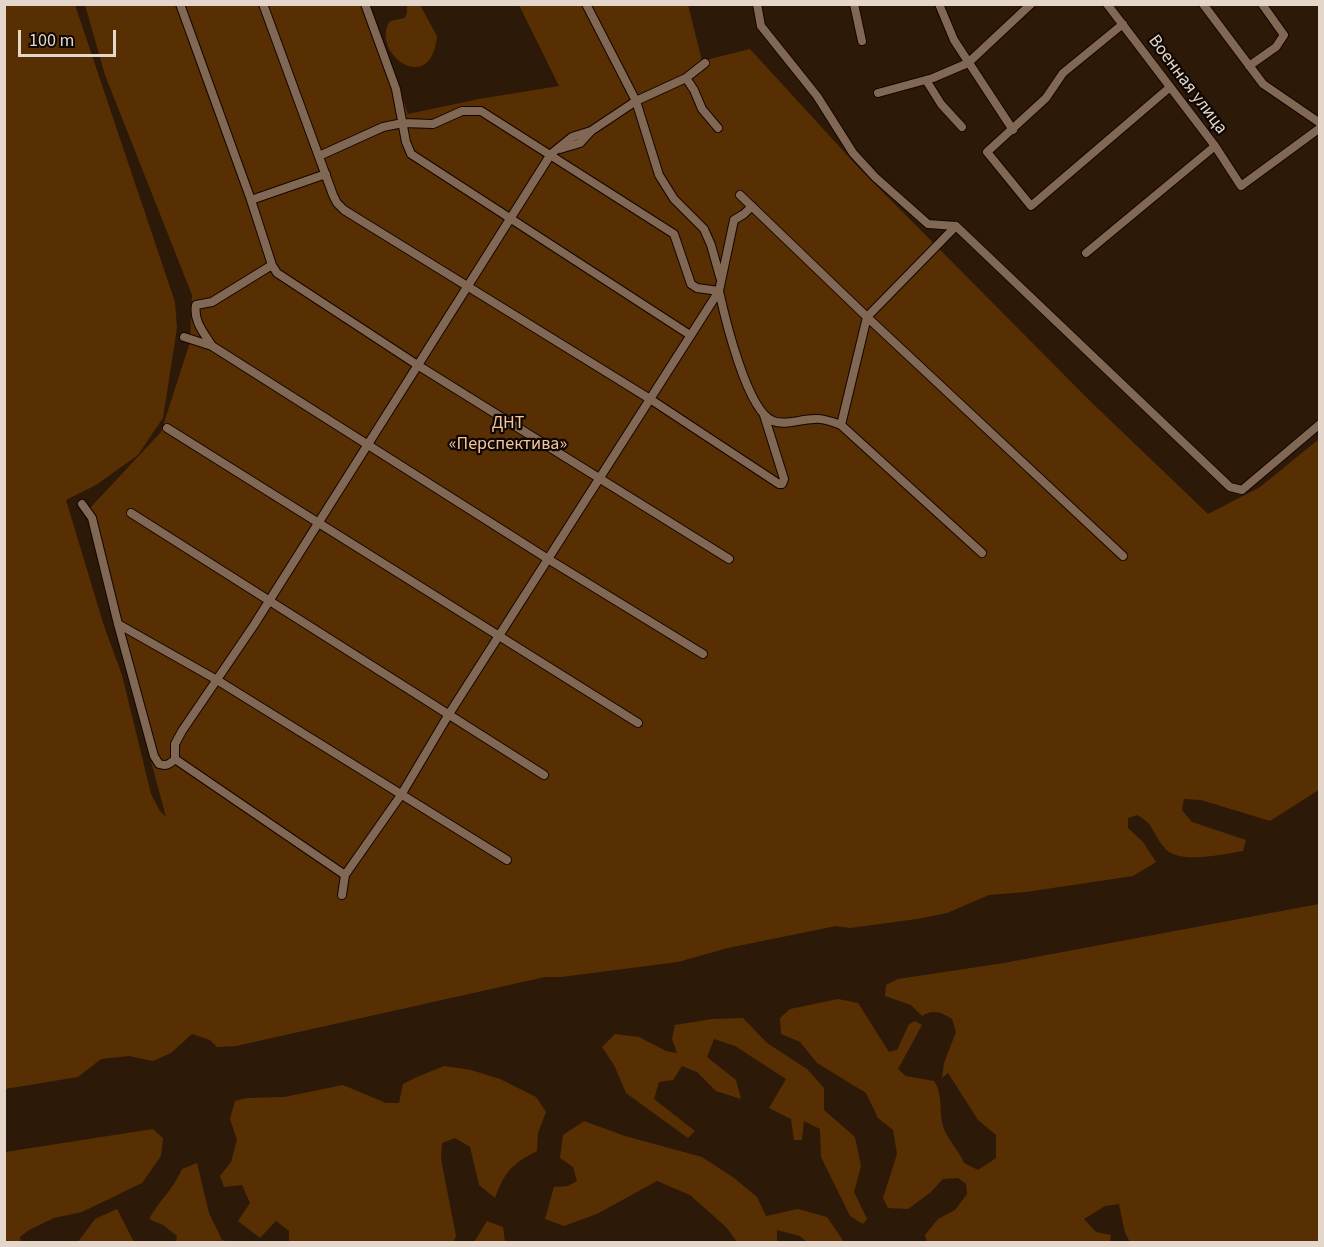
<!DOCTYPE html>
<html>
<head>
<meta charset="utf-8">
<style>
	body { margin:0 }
	#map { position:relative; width:1324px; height:1247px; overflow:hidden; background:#2d1908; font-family:"Source Sans 3",sans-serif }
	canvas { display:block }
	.frame { position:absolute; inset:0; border:6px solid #e4d6cb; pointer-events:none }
	.scale { position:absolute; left:18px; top:30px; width:98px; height:27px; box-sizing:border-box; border:3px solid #e4d6cb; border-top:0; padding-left:8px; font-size:18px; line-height:21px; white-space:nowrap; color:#e4d6cb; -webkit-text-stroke:4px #0f0702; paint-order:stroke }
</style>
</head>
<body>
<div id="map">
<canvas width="1324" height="1247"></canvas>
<div class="frame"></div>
<div class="scale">100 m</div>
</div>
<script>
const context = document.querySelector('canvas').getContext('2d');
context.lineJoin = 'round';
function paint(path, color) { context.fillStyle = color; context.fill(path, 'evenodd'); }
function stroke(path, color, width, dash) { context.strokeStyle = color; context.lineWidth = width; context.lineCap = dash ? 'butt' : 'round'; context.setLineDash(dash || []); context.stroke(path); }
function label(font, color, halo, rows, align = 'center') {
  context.font = font + ' "Source Sans 3",sans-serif'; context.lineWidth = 4.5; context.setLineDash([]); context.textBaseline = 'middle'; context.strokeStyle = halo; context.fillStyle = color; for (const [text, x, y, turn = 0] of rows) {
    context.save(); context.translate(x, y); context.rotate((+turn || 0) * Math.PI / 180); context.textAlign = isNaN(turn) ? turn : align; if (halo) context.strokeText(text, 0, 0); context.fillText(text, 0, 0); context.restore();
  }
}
paint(new Path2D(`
	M5 5H75L175 302 177 328 163 418 138 455 96 485 66 500 104 626 122 675 151 794 160 811 166 817 108 602 90 508 161 432 190 342 192 295 105 75 85 5H370L408 114 479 99 559 86 519 5H688L702 61 750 49 859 168 1089 400 1208 514 1260 487 1319 439V791H1317L1270 821 1201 800 1184 799 1182 810 1192 822 1246 840 1243 851C1223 854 1176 866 1163 846 1152 832 1154 824 1137 815L1128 818V828L1143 842 1156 862 1133 876 1026 892 989 895 947 913 917 919 850 928 836 926 728 948 678 962 561 977H545L236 1046 217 1047 210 1040 192 1034 171 1053 153 1061 129 1056 101 1059 78 1077 5 1089Z
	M407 5H420L437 36C431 99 369 52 390 21L405 18 407 13Z
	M1319 904V1242H1130L1125 1233 1119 1204 1105 1206 1084 1219 1096 1232 1111 1235 1110 1242H927L925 1235 938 1219 955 1210 967 1194 966 1184 958 1178 943 1179 931 1192 908 1209 888 1208 883 1198 897 1154 893 1130 878 1118 866 1093 817 1063 800 1042 781 1034 780 1018 790 1009 838 999 858 1003 889 1052 897 1050 909 1024 915 1021 922 1025 898 1069 906 1076 934 1081C944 1096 938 1113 944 1129 949 1141 959 1151 964 1163L978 1170 996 1158V1135L978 1120 948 1073 942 1078 944 1063 956 1032 952 1019C941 1012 933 1009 922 1016L911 1005 885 996 886 985 898 979 1004 963Z
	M743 1018 767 1043 807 1069 824 1088V1110L855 1137 861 1166 854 1192 867 1219 863 1224 850 1216 821 1157 820 1129 804 1121 802 1140H794L791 1119 769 1108 786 1079 735 1046 714 1039 707 1057 736 1080 741 1099 716 1091 697 1072 682 1066 673 1080 659 1082 654 1099 695 1131 688 1138 626 1093 614 1065 602 1047 615 1034 639 1037 666 1051 677 1053 672 1039 675 1025 712 1019Z
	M444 1066 471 1070 500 1079 536 1097 546 1112 538 1133 537 1151C512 1164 505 1171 495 1198L479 1185 470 1147 455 1138 442 1143 441 1159 456 1236 453 1242H289V1231L276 1221 260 1238 238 1221 250 1203 242 1185 224 1187 220 1176 231 1162 237 1140 230 1119 235 1101 247 1098 284 1097 343 1085 386 1103H399L403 1084 417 1077Z
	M584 1121 625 1136 702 1157 734 1178 757 1197 766 1216 798 1209 827 1217 844 1242H807L800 1236 777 1230V1242H737L727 1228 690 1195 657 1181 597 1214 564 1226 545 1219 554 1187 568 1186 577 1181 573 1167 560 1158 563 1135Z
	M153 1129 163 1138 161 1156 142 1183 82 1212 54 1218 29 1230 20 1237 21 1242H5V1152Z
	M197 1163 209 1213 222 1240 231 1242H176L177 1236 163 1225 149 1219C159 1201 174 1188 182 1169Z
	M117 1209 134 1242H78L95 1219Z
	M487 1221 503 1227 505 1242H474Z`), '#582f03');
const minor = new Path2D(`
	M180 4 251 200 272 265 277 273 419 366 729 559
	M263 4 333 195 337 203 344 210 650 399 779 484H782L784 479 764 415
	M365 4 396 89 406 142 411 154 690 335
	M586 4 636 101 659 175 674 199 704 229 711 245 720 277
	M757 4 761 26 817 96 853 153 875 177 928 224 956 226 1230 487 1242 490 1320 424
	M854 4 862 41
	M939 4 954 40 1013 130
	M1107 4 1215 146 1241 186 1320 128
	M1203 4 1263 84 1320 123
	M1123 24 1063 73 1046 98 987 152 1031 206 1169 88
	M1249 66 1276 47 1284 35 1262 4
	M686 78 694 90 702 109 718 128
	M926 80 941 104 962 127
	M878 93 933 78 968 63 1031 4
	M560 149 580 143 591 131 636 101 686 78 705 63
	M319 156 383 127 403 123 433 124 462 111H481L674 234 691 284 697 288 719 291C725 318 747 411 773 421 785 426 801 419 814 419 823 418 833 422 841 425L982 553
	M740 195 867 317 1123 556
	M251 200 326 174
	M1086 253 1215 146
	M184 337 212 346 548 559 703 654
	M212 346C204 333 193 321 196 305L212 302 272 265
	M841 425 867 317 956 226
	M167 428 638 723
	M82 504 92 518 118 624 154 756 159 764C166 766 169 765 175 759
	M131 513 544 775
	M118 624 217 680 507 860
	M175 759V744L182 731 254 625 551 154 572 137 591 131
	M175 759 345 875
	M342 895 345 875 401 795 449 714 719 291 734 220 744 214 752 206`);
stroke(minor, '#140400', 10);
stroke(minor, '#816855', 8);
label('18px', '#e4d6cb', '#0f0702', [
	["Военная улица",1187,85,53]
]);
label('18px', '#f4c49e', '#0f0702', [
	["ДНТ",508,424],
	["«Перспектива»",508,445]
]);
</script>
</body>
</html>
